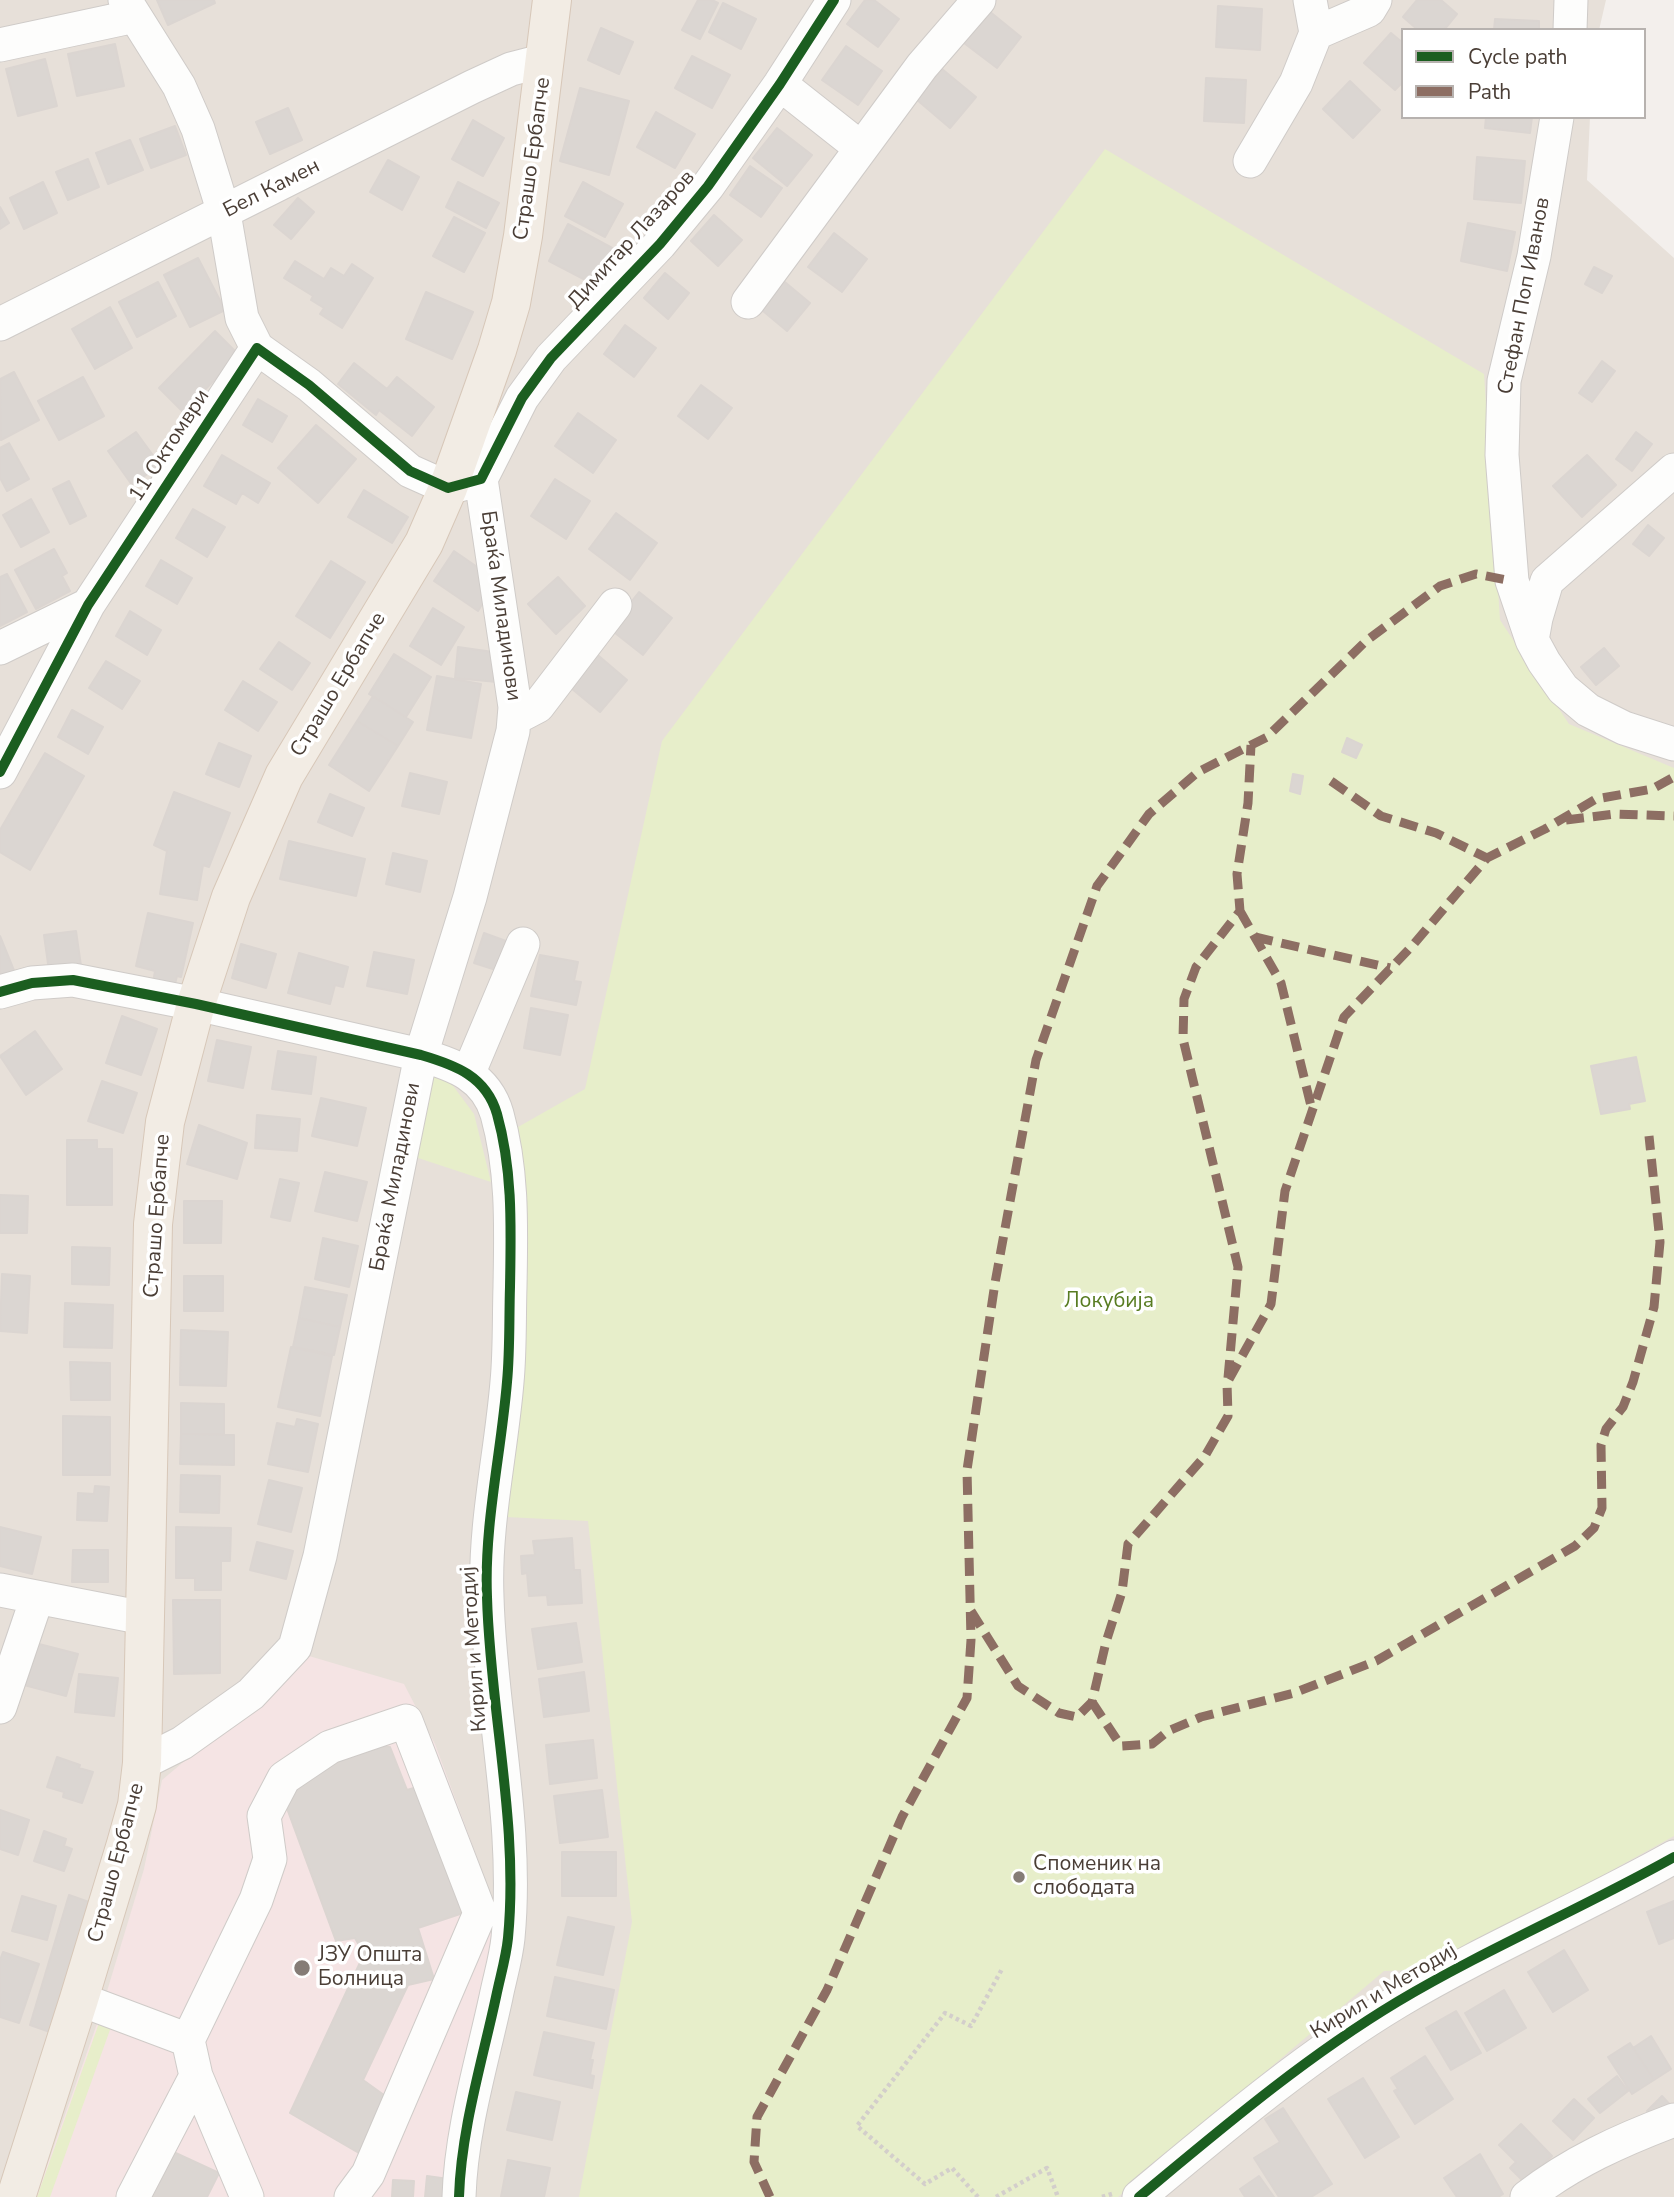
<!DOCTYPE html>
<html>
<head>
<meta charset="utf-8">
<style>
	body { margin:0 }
	#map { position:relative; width:1674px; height:2197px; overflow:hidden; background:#f3efec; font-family:"Nunito Sans",sans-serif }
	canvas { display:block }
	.legend { position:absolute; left:1401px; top:28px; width:245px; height:91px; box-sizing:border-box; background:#fff; border:2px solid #b7b2af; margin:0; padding:9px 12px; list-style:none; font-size:21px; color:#4a3e36 }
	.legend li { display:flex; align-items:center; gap:14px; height:35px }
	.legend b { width:35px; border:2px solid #b7b2af }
</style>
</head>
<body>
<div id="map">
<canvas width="1674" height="2197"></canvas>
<ul class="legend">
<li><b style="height:9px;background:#1b5e20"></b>Cycle path</li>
<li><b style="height:9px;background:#8d6e63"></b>Path</li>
</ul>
</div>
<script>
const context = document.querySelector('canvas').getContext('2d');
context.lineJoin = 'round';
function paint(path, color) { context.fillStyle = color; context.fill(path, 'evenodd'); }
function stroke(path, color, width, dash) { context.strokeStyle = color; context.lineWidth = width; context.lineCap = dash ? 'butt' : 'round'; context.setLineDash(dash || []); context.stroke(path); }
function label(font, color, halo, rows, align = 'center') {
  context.font = font + ' "Nunito Sans",sans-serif'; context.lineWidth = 7; context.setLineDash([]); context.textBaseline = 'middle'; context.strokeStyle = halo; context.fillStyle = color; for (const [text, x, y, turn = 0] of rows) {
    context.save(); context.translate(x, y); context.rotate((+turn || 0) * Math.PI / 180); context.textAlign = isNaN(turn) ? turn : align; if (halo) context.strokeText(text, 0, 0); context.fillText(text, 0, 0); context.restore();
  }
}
paint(new Path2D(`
	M0 0H1606L1599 30H1403V117H1590L1587 180 1674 258V2197H0Z`), '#e7e0d9');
paint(new Path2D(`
	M309 1656 404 1684 435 1744 498 1914 455 2197H36L98 2021 144 1869 162 1780Z`), '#f5e4e4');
paint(new Path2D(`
	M1105 149 1484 374 1500 620 1569 724 1674 768V1836L1433 1969 1384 1971 1118 2197H579L632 1922 588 1521 506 1517 511 1131 585 1089 662 741Z
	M445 1075 474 1114 491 1182 412 1156 428 1076Z
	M99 2023 111 2027 50 2197H37Z`), '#e7eeca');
const building = new Path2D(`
	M157 0H214L215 3 168 25Z
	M698 0H712L718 3 700 39 682 30Z
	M865 0H874L899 19 878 47 847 24Z
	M1417 0H1441L1457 14 1444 30H1418L1403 17Z
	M723 3 756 19 741 49 709 32Z
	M1218 6 1262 9 1260 50 1216 47Z
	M989 11 1021 37 997 68 964 43Z
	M1495 19 1539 21V30H1494Z
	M601 28 633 42 619 74 588 60Z
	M1391 33 1403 43V82L1395 90 1364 63Z
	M115 44 124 86 77 96 68 54Z
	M846 46 882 71 858 105 822 80Z
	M692 56 730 75 712 108 675 88Z
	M45 59 57 106 18 116 6 69Z
	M942 69 976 97 950 128 916 99Z
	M1206 78 1246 80 1244 123 1204 121Z
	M1350 81 1380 110 1353 138 1323 109Z
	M580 88 629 101 609 175 560 161Z
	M288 108 302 140 270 154 256 122Z
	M656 112 695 134 675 168 637 147Z
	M1486 117H1532L1530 133 1485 128Z
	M473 120 504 138 483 176 452 159Z
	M175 126 186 155 151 168 140 139Z
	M777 128 812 155 787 186 753 158Z
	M130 140 143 170 108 184 96 153Z
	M1477 157 1525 161 1521 203 1474 199Z
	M88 159 99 187 68 200 56 172Z
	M388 160 419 177 402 210 370 192Z
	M750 166 782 188 761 217 730 195Z
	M43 182 57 213 24 229 10 198Z
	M458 182 499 203 486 228 446 207Z
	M583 182 623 204 605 237 565 216Z
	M298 198 314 212 291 239 274 225Z
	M0 207 9 223 0 229Z
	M714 215 742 240 718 266 691 241Z
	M454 217 485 233 464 272 433 256Z
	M1468 223 1515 232 1507 271 1461 261Z
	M568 224 614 249 595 285 549 261Z
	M834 233 867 259 842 292 808 267Z
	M198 258 225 310 190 327 164 275Z
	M295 261 324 279 331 268 344 276 352 264 373 278 342 328 320 314 324 308 311 300 313 296 284 278Z
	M1594 267 1612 276 1602 293 1585 284Z
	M665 273 689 293 668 319 644 298Z
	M780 278 810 303 787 331 757 306Z
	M158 282 176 316 137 337 119 302Z
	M426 292 473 312 452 359 406 339Z
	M110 307 132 348 95 369 72 329Z
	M625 325 656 348 634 377 604 354Z
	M215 331 239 355 183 412 159 388Z
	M1602 361 1615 371 1592 402 1579 393Z
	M354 363 387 389 397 377 434 407 412 436 379 410 376 415 338 384Z
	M14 372 39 420 1 440 0 379Z
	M83 377 104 416 59 440 38 401Z
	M701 385 732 408 708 439 678 416Z
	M258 399 287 416 272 442 243 425Z
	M578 413 616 440 593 473 555 446Z
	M316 425 356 459 318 503 278 468Z
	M136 432 160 465 132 485 108 451Z
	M1636 432 1652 444 1632 471 1616 459Z
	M9 443 29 479 7 491 0 478V448Z
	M222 455 270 483 258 503 242 493 236 504 204 486Z
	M1587 455 1616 485 1582 517 1553 486Z
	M555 479 590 501 566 539 531 516Z
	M69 481 86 516 70 524 53 489Z
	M364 490 408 517 392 543 348 517Z
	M31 499 49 532 21 547 3 515Z
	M193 509 225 527 207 557 176 538Z
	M616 513 657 543 630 580 589 549Z
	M1648 525 1664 538 1649 556 1633 544Z
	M54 549 67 573 62 576 70 591 36 609 15 570Z
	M454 551 483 571 487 596 478 611 434 581Z
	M161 560 192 578 177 604 146 586Z
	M331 561 365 582 330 638 296 616Z
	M7 574 27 612 0 626V577Z
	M558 577 585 606 556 634 528 604Z
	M639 592 672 618 643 655 610 629Z
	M433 608 464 627 441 665 410 646Z
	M130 611 161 630 147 655 116 636Z
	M279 642 310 663 292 690 260 669Z
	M458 647 500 653 497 682 455 678Z
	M1604 648 1619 666 1596 685 1581 667Z
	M593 651 627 680 600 712 566 684Z
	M394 654 431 677 406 717 369 694Z
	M106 661 140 681 122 709 89 688Z
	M437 676 481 684 471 738 427 730Z
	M243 681 277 702 258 731 225 710Z
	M373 696 413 722 398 746 357 721Z
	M72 710 103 727 88 754 58 737Z
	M357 721 398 746 369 791 329 765Z
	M1347 738 1362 745 1356 758 1342 752Z
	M219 743 251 756 239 787 206 774Z
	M45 753 84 776 30 870 0 852V830Z
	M410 773 447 782 439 814 402 806Z
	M1293 774 1303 776 1300 794 1290 791Z
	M174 792 230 813 209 867 203 865 197 900 160 894 167 851 154 845Z
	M330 794 364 808 352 836 318 822Z
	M289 841 365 859 356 896 280 879Z
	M393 853 427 861 420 892 386 884Z
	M148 913 193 923 181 977 177 976 174 988 153 983 155 971 136 966Z
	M76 931 81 966 49 971 44 935Z
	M484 933 506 941 496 970 474 963Z
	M0 936 15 973 0 980Z
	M241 944 276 954 266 988 232 978Z
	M374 952 414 960 407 994 367 986Z
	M299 953 348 967 343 987 335 985 330 1004 288 993Z
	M540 955 578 962 574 981 581 982 576 1005 531 996Z
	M531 1008 568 1015 560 1055 524 1048Z
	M122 1016 157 1029 141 1075 106 1063Z
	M35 1031 62 1069 26 1095 0 1056Z
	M217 1040 251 1047 243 1088 208 1081Z
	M278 1051 316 1057 311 1094 272 1089Z
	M1636 1057 1645 1101 1629 1104 1630 1109 1601 1114 1591 1066Z
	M102 1081 137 1093 123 1133 88 1121Z
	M321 1098 366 1108 357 1146 312 1136Z
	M257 1115 300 1119 297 1151 255 1148Z
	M199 1125 247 1143 237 1179 187 1164Z
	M67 1140H97V1149H112V1205H67Z
	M325 1172 367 1182 357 1221 315 1211Z
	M280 1179 299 1183 290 1221 271 1217Z
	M0 1195 28 1196 27 1233H0Z
	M184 1201H222L221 1243H184Z
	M323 1238 358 1246 349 1287 315 1279Z
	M72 1247 110 1248 109 1285 72 1284Z
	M2 1274 30 1276 27 1333 0 1331Z
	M184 1276H223V1311H184Z
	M305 1287 347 1295 340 1327 299 1318Z
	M65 1303 113 1305 112 1348 64 1347Z
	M299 1318 340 1327 334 1355 293 1347Z
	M181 1330 228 1332 226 1386 180 1385Z
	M291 1347 332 1356 320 1416 278 1407Z
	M70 1362 110 1363V1400H71Z
	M181 1403 224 1404V1434H181Z
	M63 1416 110 1417V1475H63Z
	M297 1419 318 1424 308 1472 268 1464 277 1423 295 1427Z
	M181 1434 234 1435V1465L180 1464Z
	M181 1475 220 1476 219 1513 180 1512Z
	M269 1480 302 1488 291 1532 258 1524Z
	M95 1486 109 1487 107 1521 77 1520 78 1493 94 1494Z
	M0 1527 41 1537 32 1574 0 1566Z
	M176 1527 231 1528 230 1561H221V1590H195V1578H176Z
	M572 1538 574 1570H580L582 1603 548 1605 547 1595 529 1596 527 1573 522 1574 521 1556 535 1555 533 1541Z
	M257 1542 293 1551 286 1579 250 1570Z
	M73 1550H108V1582H72Z
	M173 1600H220V1673L174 1674Z
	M576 1623 582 1662 538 1669 532 1629Z
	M35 1643 78 1654 66 1696 24 1685Z
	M584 1672 589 1711 544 1717 539 1679Z
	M79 1674 118 1678 114 1716 75 1712Z
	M593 1740 597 1778 550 1784 546 1745Z
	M369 1744 390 1747 407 1790 424 1785 469 1911 418 1928 434 1979 408 1985 363 2080 409 2113 383 2167 290 2113 364 1954 355 1938 336 1941 285 1803 316 1763Z
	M57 1757 80 1765 79 1768 93 1772 82 1803 63 1797 64 1792 47 1787Z
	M602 1790 608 1837 560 1843 554 1796Z
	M0 1810 29 1820 18 1855 0 1849Z
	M44 1831 66 1839 64 1846 72 1849 64 1871 34 1861Z
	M562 1852H616V1896H562Z
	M69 1895 89 1902 50 2032 30 2025Z
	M22 1896 56 1906 47 1940 12 1931Z
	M1674 1901V1938L1659 1944 1647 1912Z
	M568 1917 614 1927 603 1975 557 1965Z
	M1564 1950 1588 1990 1553 2012 1528 1972Z
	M3 1952 39 1964 19 2023 0 2017V1960Z
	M555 1977 614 1990 606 2029 547 2016Z
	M1504 1990 1526 2028 1487 2051 1465 2013Z
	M1456 2011 1481 2053 1451 2070 1426 2028Z
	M544 2032 594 2043 590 2060H593L590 2075 594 2076 592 2088 534 2075Z
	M1651 2036 1671 2069 1654 2080 1633 2048Z
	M1630 2043 1654 2080 1632 2094 1608 2057Z
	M1425 2056 1453 2099 1415 2124 1394 2091 1398 2089 1391 2078Z
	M1617 2076 1628 2091 1600 2113 1588 2099Z
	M1363 2078 1399 2137 1365 2158 1328 2099Z
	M516 2092 560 2102 552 2140 507 2130Z
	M1662 2096 1674 2109 1660 2125 1647 2111Z
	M1574 2099 1594 2118 1573 2140 1553 2121Z
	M1283 2108 1332 2184 1311 2197H1279L1254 2158 1280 2142 1265 2119Z
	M1521 2124 1552 2156 1524 2182 1510 2168 1516 2162 1499 2145Z
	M167 2149 219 2173 207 2197H145Z
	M1480 2154 1503 2194 1498 2197H1457L1444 2178Z
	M508 2160 550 2168 544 2197H501Z
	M427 2176 456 2180 455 2197H425Z
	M1259 2176 1274 2197H1245L1240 2189Z
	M393 2180 414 2181 413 2197H392Z`);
paint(building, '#dbd6d2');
stroke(building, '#dbd5d1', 2);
const minor = new Path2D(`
	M125 0 179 86 198 129 224 213 242 318 257 348
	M1570 30 1571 0
	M1316 33 1369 10 1375 0
	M0 45 135 16
	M780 84 861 148
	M1250 161 1296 83 1316 33 1310 0
	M748 302 922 66 979 0
	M0 324 472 87 511 69 546 60
	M1674 470 1547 581 1536 618 1532 640 1544 662 1563 689 1588 710 1624 728 1674 744
	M1532 640 1512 581 1502 455 1504 381 1534 256 1557 117
	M0 648 88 605
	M515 718 538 706 615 605
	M0 772 88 605 257 348 309 385 410 471 448 488 481 479 522 398 551 358 660 244 708 186 780 84 834 0
	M0 992 32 983 73 980 196 1004 421 1055C455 1065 486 1076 497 1114 513 1171 511 1228 510 1287 509 1318 510 1351 507 1382 501 1454 484 1525 487 1597 490 1711 519 1824 508 1938 506 1958 500 1977 496 1997 482 2062 461 2130 459 2197
	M469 1072 523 944
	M0 1590 144 1618
	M0 1707 37 1598
	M142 1763 182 1743 251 1694 295 1647 320 1556 421 1055 470 897 513 731 515 707 481 479
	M79 1999 188 2040
	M133 2197 196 2076
	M247 2197 196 2076 188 2040 256 1900 270 1859 264 1816 284 1778 330 1747 406 1721 480 1913 368 2174 351 2197
	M1139 2197C1222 2128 1304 2058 1397 2002 1486 1949 1583 1908 1674 1857
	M1527 2197C1572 2162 1621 2140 1674 2120`);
const major = new Path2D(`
	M16 2197 79 1999 126 1844 137 1805 142 1763 153 1224 165 1122 196 1004 231 897 284 776 424 543 448 488 497 350 511 303 523 236 552 0`);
stroke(minor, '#cfcbc8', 35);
stroke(major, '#d7c7b8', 40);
stroke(new Path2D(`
	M978 2197 952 2168 925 2184 857 2126 945 2013 971 2026 1002 1969
	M996 2197 1047 2168 1058 2197
	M1102 2197 1112 2194`), '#d3cecb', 4.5, [3.5, 3.5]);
stroke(minor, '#fdfdfc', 33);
stroke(major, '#f2ece4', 38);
stroke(new Path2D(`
	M1331 781 1381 816 1436 833 1487 858
	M1566 820 1615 814 1674 816
	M1240 911 1281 983 1312 1110
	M1255 937 1390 968
	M1228 1378 1238 1267 1183 1039 1184 999 1196 967 1240 911 1237 874 1248 803 1251 745
	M971 1611 1018 1686 1059 1713 1077 1717 1092 1702 1106 1642 1122 1592 1128 1544 1205 1456 1228 1416 1227 1383 1271 1304 1285 1191 1344 1017 1413 945 1487 858 1545 829 1596 799 1652 789 1674 777
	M1092 1702 1121 1746 1152 1744 1168 1731 1201 1717 1294 1693 1376 1661 1575 1546 1594 1528 1602 1508 1601 1445 1606 1429 1623 1407 1633 1382 1654 1307 1660 1242 1649 1136
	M770 2197 754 2162 757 2117 827 1990 902 1817 967 1698 971 1640 967 1470 995 1283 1036 1060 1097 886 1149 814 1198 772 1267 737 1366 641 1440 586 1476 574 1512 581`), '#8d6e63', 9, [18, 9]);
stroke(new Path2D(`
	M0 772 88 605 257 348 309 385 410 471 448 488 481 479 522 398 551 358 660 244 708 186 780 84 834 0
	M0 992 32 983 73 980 196 1004 421 1055C455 1065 486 1076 497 1114 513 1171 511 1228 510 1287 509 1318 510 1351 507 1382 501 1454 484 1525 487 1597 490 1711 519 1824 508 1938 506 1958 500 1977 496 1997 482 2062 461 2130 459 2197
	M1139 2197C1222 2128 1304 2058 1397 2002 1486 1949 1583 1908 1674 1857`), '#1b5e20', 10);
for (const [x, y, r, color] of [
	[1019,1877,7,"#857c76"],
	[302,1968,9,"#857c76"]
]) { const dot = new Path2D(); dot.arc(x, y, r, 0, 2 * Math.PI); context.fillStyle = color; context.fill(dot); stroke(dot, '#fff', 2.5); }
label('21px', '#4a3e36', '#fff', [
	["Страшо Ербапче",533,159,-82],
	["Бел Камен",272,189,-27],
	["Димитар Лазаров",632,240,-48],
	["Стефан Поп Иванов",1525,296,-79],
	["11 Октомври",170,446,-57],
	["Браќа Миладинови",500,606,82],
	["Страшо Ербапче",339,685,-59],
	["Браќа Миладинови",396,1177,-79],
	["Страшо Ербапче",158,1216,-86],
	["Кирил и Методиј",475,1649,-94],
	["Страшо Ербапче",117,1863,-75],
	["Кирил и Методиј",1384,1992,-31]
]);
label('21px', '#587c22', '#fff', [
	["Локубија",1109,1302]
]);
label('21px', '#4a3e36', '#fff', [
	["Споменик на",1033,1865],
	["слободата",1033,1889],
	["ЈЗУ Општа",318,1956],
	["Болница",318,1980]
], 'left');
</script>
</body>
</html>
